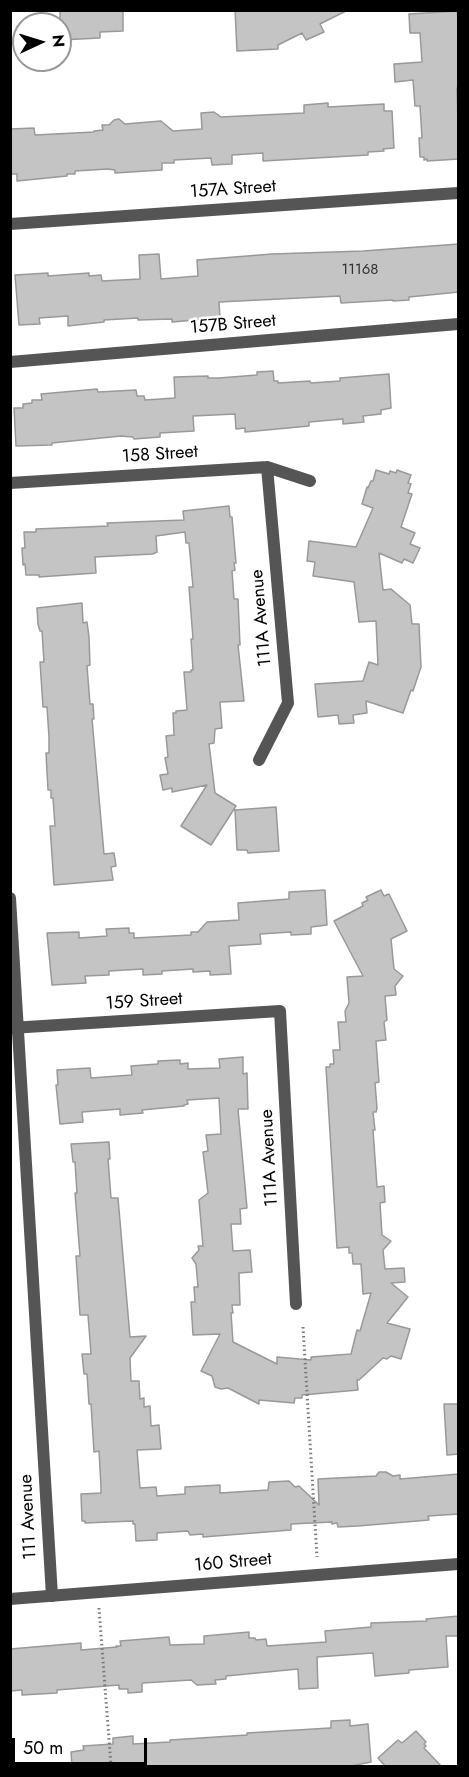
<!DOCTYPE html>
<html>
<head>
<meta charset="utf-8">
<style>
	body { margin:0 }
	#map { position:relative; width:469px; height:1777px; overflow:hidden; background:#fff; font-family:Jost,sans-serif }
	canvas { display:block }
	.frame { position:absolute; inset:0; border:12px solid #000; pointer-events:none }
	.north { position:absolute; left:12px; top:12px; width:60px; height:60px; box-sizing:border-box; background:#fff; border:2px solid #999; border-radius:50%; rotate:86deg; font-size:16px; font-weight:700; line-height:24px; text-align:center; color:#000 }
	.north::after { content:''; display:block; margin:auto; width:21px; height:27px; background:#000; clip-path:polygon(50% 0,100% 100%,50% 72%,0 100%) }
	.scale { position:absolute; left:12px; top:1738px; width:135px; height:27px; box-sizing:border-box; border:3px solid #000; border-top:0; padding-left:8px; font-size:18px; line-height:21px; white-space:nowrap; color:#000; -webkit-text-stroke:4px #fff; paint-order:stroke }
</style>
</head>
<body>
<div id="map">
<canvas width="469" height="1777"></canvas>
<div class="frame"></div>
<div class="north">N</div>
<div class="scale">50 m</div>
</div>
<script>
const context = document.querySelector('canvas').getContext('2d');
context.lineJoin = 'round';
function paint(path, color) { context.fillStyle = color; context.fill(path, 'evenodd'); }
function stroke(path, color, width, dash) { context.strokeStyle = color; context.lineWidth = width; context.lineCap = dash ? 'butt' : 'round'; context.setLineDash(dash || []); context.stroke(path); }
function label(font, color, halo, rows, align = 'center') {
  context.font = font + ' Jost,sans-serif'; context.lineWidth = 5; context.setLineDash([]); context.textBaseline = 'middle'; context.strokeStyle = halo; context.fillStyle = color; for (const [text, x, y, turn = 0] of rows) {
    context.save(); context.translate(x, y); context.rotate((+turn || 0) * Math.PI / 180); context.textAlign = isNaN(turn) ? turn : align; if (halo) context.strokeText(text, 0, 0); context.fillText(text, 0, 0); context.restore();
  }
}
const building = new Path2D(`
	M60 10H123V31L100 32V38L60 40Z
	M235 10H348L320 24 324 32 306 40 302 33 278 45V49L237 51Z
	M457 11 459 30V88H457L459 159 427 161V159L424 160V157H420L419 138H422L420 106H415L413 80 395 82 394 64 422 62 420 33H410L409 14Z
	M328 103V107L384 104V111H392L394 148 383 149 384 151 368 152V155L263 161V153L232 155V164L212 165 211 158 174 160V163H162V170L115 173V170L108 169 75 171V174H67V176L17 181V174H10V129L34 128 35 135 94 132V131L103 130 102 125H109L114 120 119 119 125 124 161 121 173 131 202 129 201 113 214 112 221 117 304 113V105Z
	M459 244V292L409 297V300L393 301V300L341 303 340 296 219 302 220 318 172 322V319L138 320V318L104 320V322L68 326V316L39 318 40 324 19 325 15 275 48 273V276L89 273V276L101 275 102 281 140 279 139 255 159 254 161 279 198 276 197 260 272 254 363 251Z
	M273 371 274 381H278V383L310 381 311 383 340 381V378L389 374 391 408 381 410V414L363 416 364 422 343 424V419L309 422V426L245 432V428L236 429 235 414 193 416 194 431 160 433V437L134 439 133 437 121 436 52 443V445L16 446 14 408H23V404L32 403V400H42L41 394 97 389 98 392 136 390 137 396H144L145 400 175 398 174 377 208 376V378H219L257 375V372Z
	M376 470 389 474 390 471 396 473 397 470 411 475 408 483 411 484 408 493 412 494 401 527 415 533 410 544 420 548 413 563 404 559 402 563 379 553 383 590 391 589 410 605 412 624H419L421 667 413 691 411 690 403 713 366 701 367 713 353 715 354 723 339 724 338 715 318 717 315 684 363 681 369 662 378 665 376 621 359 622 354 582 313 576 315 562 307 561 309 541 356 547 373 508 362 504 367 487 368 488 371 481H373Z
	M229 506 230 517H232L236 563H234L235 570 232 571 234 599H238L240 645H238L244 701 220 702 222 728 215 729 214 743 209 744 215 793 236 806 211 845 181 826 207 785 172 792V788L163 790 160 775 168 774 165 758 168 757 166 736 174 735 173 713H176V711L187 710 184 672H191V670H193L191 639H193L189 587H193L189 543H186L185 532 156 536 157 552 153 554 95 557 96 573 39 577V575H26L25 564 23 565 22 548H25L24 532H36V529L108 526 107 523 184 520 183 511Z
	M82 603 83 623 87 622 89 637 90 665 87 666 90 704H93L94 719H92L104 854 114 853 116 866 111 867 113 880 54 885 50 826H55L53 798H51V790H48L46 753H49V737L47 707H43L40 662H44L42 631H40L38 624 37 608Z
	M276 807 279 851 248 853 247 850H237L235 810Z
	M325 890 327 925 311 927V934L291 935V932L260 934 261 944 229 946 231 974 210 975V971L193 972V969L162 971V974L143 975V969L109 971V975L85 976 86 983 52 985 47 933 79 932V938L107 936 106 929 129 928V933H134V938L191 935V932H198L207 922 239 920 238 903 289 899V892Z
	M381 890 384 896 389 894 407 931 391 939 394 969 403 976 395 986 396 995 385 996 387 1020 384 1022 386 1040 376 1041 379 1082 375 1083 377 1108 376 1112H373L375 1130H373L377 1187 384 1186 385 1202 380 1203 382 1235 391 1241 383 1250 385 1269 404 1268 405 1282 391 1283 408 1297 387 1323 410 1329 401 1359 391 1356 387 1359 383 1358 359 1380H357L358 1390 302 1395V1398H295L294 1403 259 1400V1404L228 1388 221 1389 215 1387 212 1376 201 1371 220 1334 193 1335 191 1302H195L194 1287H198L196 1264 192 1258 199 1250 198 1246H203L199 1200 208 1193 203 1152 208 1151 206 1135 221 1134 219 1098 187 1100 188 1104 184 1105V1106L142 1110 143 1113 120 1115V1109L82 1112 83 1122 60 1124 56 1085H58L57 1070 90 1068 91 1078 132 1075 131 1066 158 1064V1061L180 1060V1064L188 1063V1069L220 1068 219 1059 243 1057V1074L247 1073 248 1109H238L247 1208 240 1209 241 1224H231L233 1251 250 1250 252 1272 239 1273 240 1305H232L233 1313H231L233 1342 277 1364V1357L311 1360V1357L351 1354 357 1330 360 1331 371 1293 363 1294 361 1264H353L352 1253H349V1247L337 1248 326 1067H330V1064H334L333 1050H340L338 1022H346L345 1011 349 1003 347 977 363 976 334 921 363 906 362 903 368 900 366 897Z
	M109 1142 110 1159H108L111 1198H118L130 1337 146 1336 130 1358 131 1381H139L140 1399 144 1398V1407L150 1406 151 1426 159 1425 161 1449 137 1450 140 1488 156 1487 157 1496 185 1494V1487L220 1485V1493L268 1490 269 1482 289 1481 295 1487 299 1486 319 1505 318 1479 376 1476 379 1472H386L393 1476 400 1475V1479L459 1474V1514L428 1516 429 1520 358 1526 338 1527 337 1523 332 1524V1522L291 1524V1530L203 1537V1534L190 1535 188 1531 157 1533V1540L136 1541 135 1524H133V1521L85 1523V1521H82L81 1494 101 1493V1487L99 1451 94 1452 91 1404H89L87 1374H84L82 1354H91L88 1315H80L76 1256H80L75 1193H77L75 1162H73L71 1144Z
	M444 1404H459V1454L447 1455Z
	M459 1616V1636H446L448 1667 409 1670V1673L375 1676 373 1653 317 1657 318 1688 299 1689 298 1669 226 1676V1679L215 1680 216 1684 197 1685 191 1680 143 1683 142 1684V1692L128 1693V1689H119V1685L57 1690V1693L22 1695V1690L10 1691V1649L81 1643V1650L117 1647 116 1646H121L120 1641 169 1637 170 1645 204 1644V1636L249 1632V1638H255L256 1640 266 1639 267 1646 326 1642 325 1631 371 1627V1623L427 1621 426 1619Z
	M350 1720V1726L368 1724 371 1762 346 1767H72L71 1752 84 1750 83 1746 113 1744V1738L133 1736V1744L170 1742V1740L247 1735V1733L330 1728H331V1721Z
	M416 1731 426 1742 424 1744 426 1746 424 1748 442 1767H386L378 1758 398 1740 402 1743Z`);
paint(building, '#c4c4c4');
stroke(building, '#999', 1.5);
stroke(new Path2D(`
	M303 1327 317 1557
	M99 1608 111 1766`), '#777', 3, [1.5, 3]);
stroke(new Path2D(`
	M10 224 458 193
	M10 362 458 324
	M10 483 267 467 310 481
	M259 760 288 703 267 467
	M10 898 52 1596
	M11 1028 280 1011 296 1304`), '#555', 12);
stroke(new Path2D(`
	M10 1599 458 1564`), '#555', 12);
label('15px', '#313131', null, [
	["11168",360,270]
]);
label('18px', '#000', '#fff', [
	["157A Street",233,190,-4],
	["157B Street",233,325,-5],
	["158 Street",160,455,-4],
	["111A Avenue",262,618,-95],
	["159 Street",144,1002,-4],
	["111A Avenue",270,1158,-93],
	["111 Avenue",29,1517,-93],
	["160 Street",233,1563,-5]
]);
</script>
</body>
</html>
